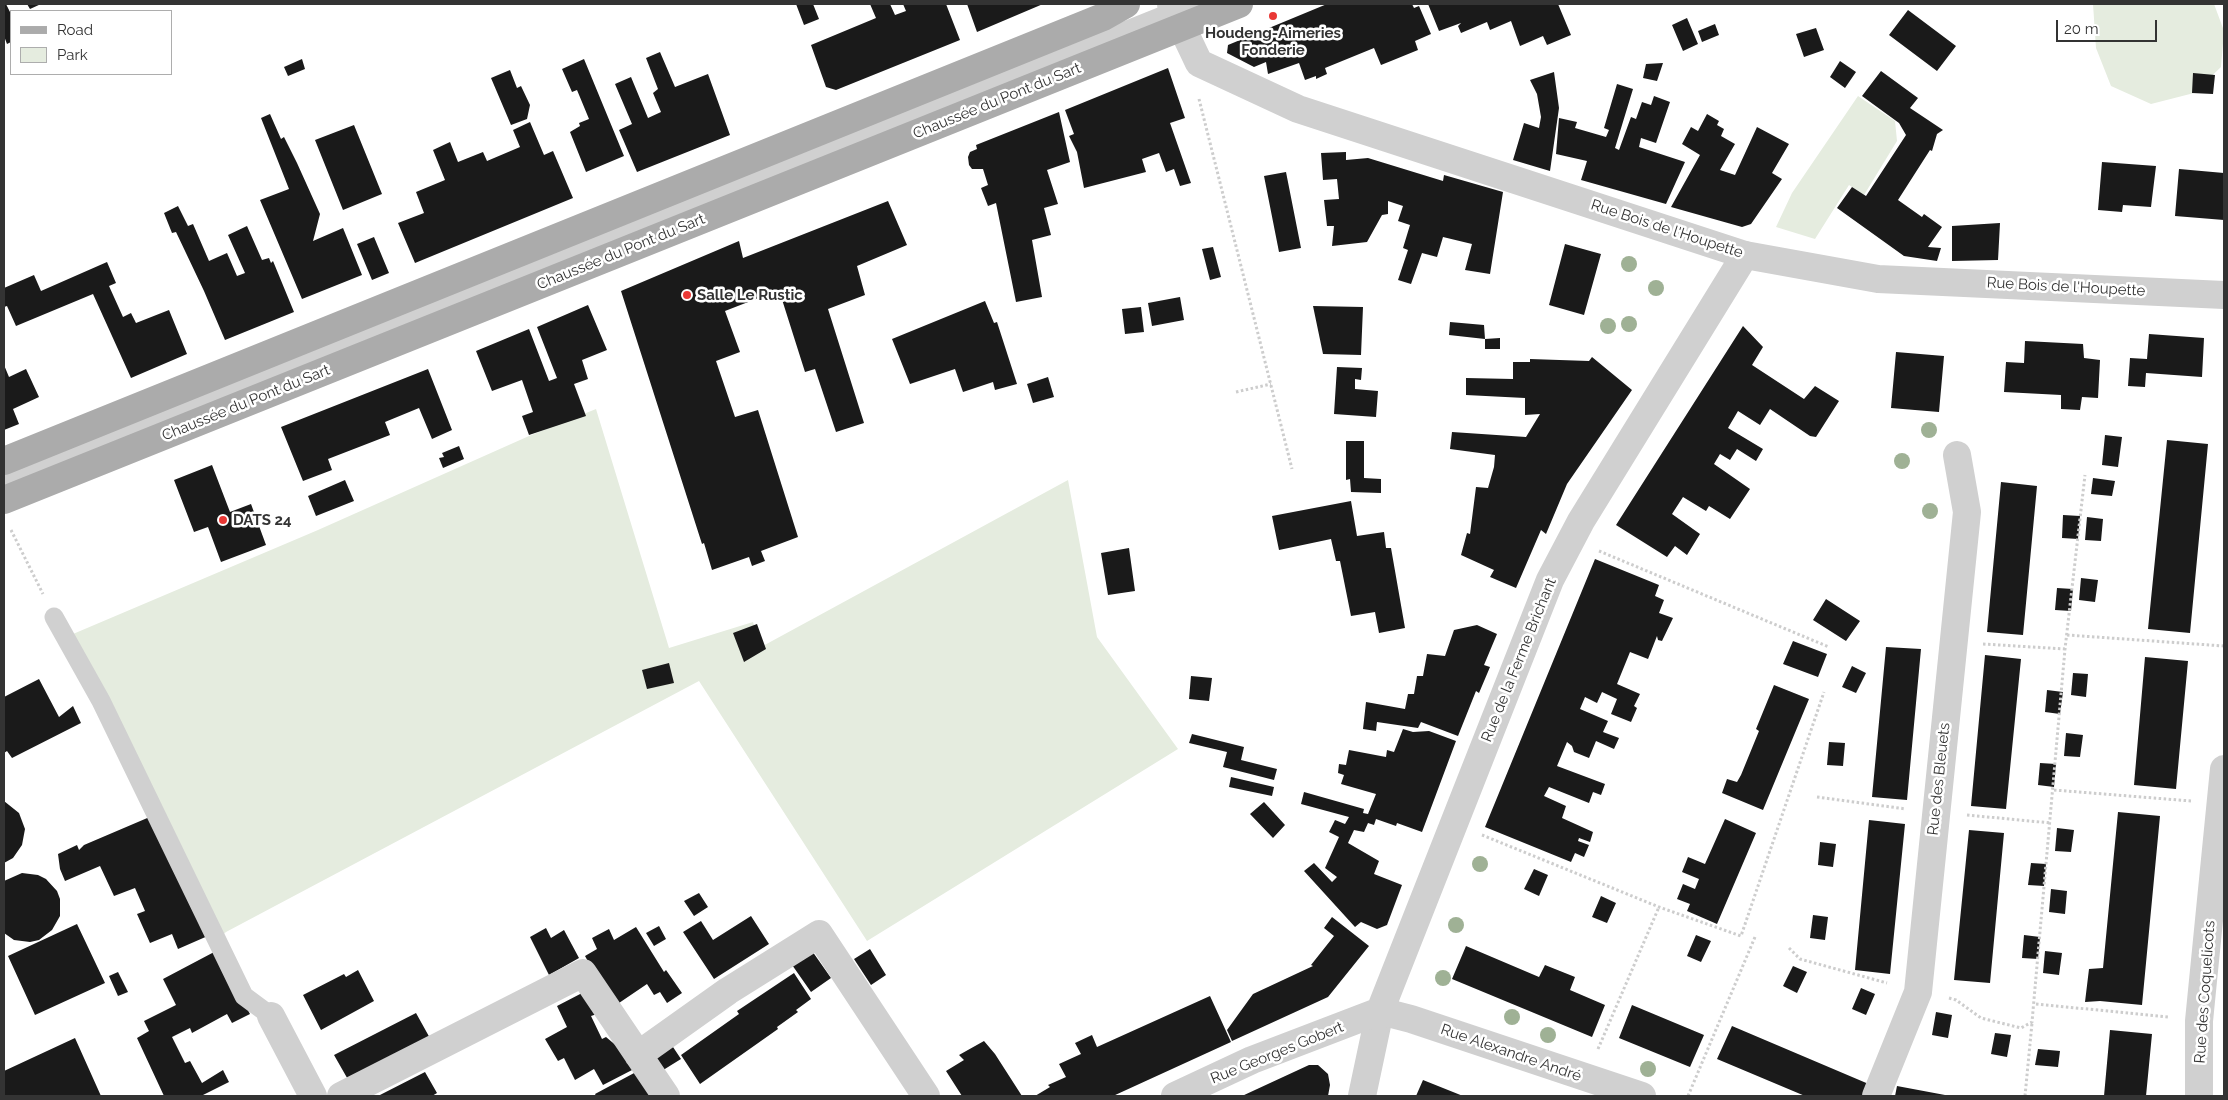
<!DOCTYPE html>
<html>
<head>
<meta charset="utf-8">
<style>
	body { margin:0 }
	#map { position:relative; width:2228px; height:1100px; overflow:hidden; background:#fff; font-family:Raleway,sans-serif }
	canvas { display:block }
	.frame { position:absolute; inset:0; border:5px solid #333; pointer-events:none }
	.legend { position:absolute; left:10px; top:10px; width:162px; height:65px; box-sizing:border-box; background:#fff; border:1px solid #adadad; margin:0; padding:6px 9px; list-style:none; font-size:15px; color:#333 }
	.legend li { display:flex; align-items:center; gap:10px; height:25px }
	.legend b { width:25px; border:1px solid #adadad }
	.scale { position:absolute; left:2056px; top:20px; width:101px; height:22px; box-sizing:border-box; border:2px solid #333; border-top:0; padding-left:6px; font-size:15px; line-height:18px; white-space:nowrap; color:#333; -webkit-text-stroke:4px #fff; paint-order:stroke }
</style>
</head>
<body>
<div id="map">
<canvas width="2228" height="1100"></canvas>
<div class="frame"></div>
<ul class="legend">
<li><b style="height:6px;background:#ababab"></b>Road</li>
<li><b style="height:14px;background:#e5ecdf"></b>Park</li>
</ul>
<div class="scale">20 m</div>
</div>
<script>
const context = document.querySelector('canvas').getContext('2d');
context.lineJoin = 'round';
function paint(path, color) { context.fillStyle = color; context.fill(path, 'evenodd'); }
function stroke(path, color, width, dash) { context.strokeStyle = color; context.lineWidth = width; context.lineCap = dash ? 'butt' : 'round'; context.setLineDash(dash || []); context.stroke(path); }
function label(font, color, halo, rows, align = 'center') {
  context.font = font + ' Raleway,sans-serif'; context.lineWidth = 5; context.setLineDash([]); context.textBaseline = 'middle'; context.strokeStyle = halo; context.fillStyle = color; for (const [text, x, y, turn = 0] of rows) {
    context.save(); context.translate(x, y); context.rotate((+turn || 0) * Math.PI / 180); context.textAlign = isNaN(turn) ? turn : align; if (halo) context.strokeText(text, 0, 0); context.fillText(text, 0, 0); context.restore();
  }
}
paint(new Path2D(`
	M2093 4H2214L2224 31 2221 67 2194 93 2151 104 2111 86 2096 48Z
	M1858 96 1895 121 1897 141 1864 195 1849 185 1815 239 1776 227 1792 193Z
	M596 409 669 648 753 622 761 647 1068 480 1097 637 1178 749 867 941 699 681 226 932 217 940 73 634 318 530 529 436Z`), '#e5ecdf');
paint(new Path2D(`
	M4 4H6L11 14V42L7 44 4 36Z
	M27 4H41L30 9Z
	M796 4H813L819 19 804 25Z
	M870 4H890L895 15 906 11 903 4H946L960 40 836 90 826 87 811 45 876 18Z
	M967 4H1043L977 32Z
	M1327 4H1412L1414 8 1419 6 1431 34 1415 41 1418 50 1391 61 1381 65 1374 48 1325 68 1327 74 1316 79V76L1305 80 1299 63 1268 74 1266 62 1254 67 1227 53 1228 45Z
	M1428 4H1558L1571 35 1547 45 1543 36 1520 46 1511 21 1490 30 1487 22 1461 33 1458 26 1461 23 1439 31Z
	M1908 10 1956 46 1937 71 1889 35Z
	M1687 18 1698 44 1683 51 1672 25Z
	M1715 24 1719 35 1702 42 1698 31Z
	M1816 28 1824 50 1804 57 1796 34Z
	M660 52 675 87 708 74 730 135 637 172 619 130 632 124 615 84 631 77 648 118 661 112 653 93 658 89 646 58Z
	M302 59 305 69 288 76 284 67Z
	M584 59 624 156 586 172 570 132 580 126 579 123 589 119 577 90 572 92 562 69Z
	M1840 61 1856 72 1845 88 1830 77Z
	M1663 63 1657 81 1643 78 1646 64Z
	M1168 68 1185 118 1170 123 1191 183 1180 186 1174 169 1166 172 1159 153 1142 159 1146 172 1084 188 1077 152 1069 136 1074 134 1065 110Z
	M510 70 517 88 521 86 530 105 527 119 511 125 491 78Z
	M1881 71 1918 98 1910 108 1943 130 1937 134 1932 151 1930 150 1898 200 1922 217 1924 214 1942 227 1928 247 1941 248 1937 261 1904 256 1837 208 1852 187 1866 196 1906 135 1899 123 1862 96Z
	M1554 72 1559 108 1550 171 1513 160 1524 123 1539 128 1541 117 1537 94 1530 80Z
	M2193 73 2215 75 2213 94 2192 93Z
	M1617 84 1633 89 1615 148 1619 150 1631 117 1636 119 1642 102 1651 105 1654 96 1670 102 1656 143 1641 138 1639 147 1685 162 1666 204 1581 180 1587 161 1556 154 1559 118 1577 122 1575 128 1606 137 1609 130 1604 128Z
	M1059 112 1070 162 1047 170 1058 204 1044 208 1051 235 1032 240 1042 297 1016 302 996 203 988 206 981 188 988 185 983 169H972L969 165 968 157 970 152 977 149 976 145Z
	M270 114 281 139 284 137 297 163 320 214 313 241 343 228 362 275 302 299 260 200 289 189 261 118Z
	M1707 114 1719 121 1717 125 1724 129 1721 136 1735 144 1720 170 1735 175 1757 127 1789 144 1772 173 1782 179 1751 224 1742 227 1671 207 1700 155 1682 144 1691 127 1698 131Z
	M530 122 544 155 553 151 573 198 415 263 398 223 424 213 416 192 445 180 433 150 450 142 458 162 483 152 487 161 520 147 513 130Z
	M354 125 382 194 343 210 315 140Z
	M1346 152V160L1368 158 1443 181 1444 175 1503 192 1490 274 1465 270 1472 244 1443 237 1437 257 1422 253 1411 284 1398 280 1408 250 1403 248 1410 225 1398 221 1403 206 1388 201V214L1382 215 1367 242 1332 246 1334 226H1327L1324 200 1339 199 1337 179 1323 180 1321 153Z
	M2102 162 2156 166 2151 207 2123 205 2122 212 2098 210Z
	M2179 169 2224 173V220L2175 216Z
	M1286 172 1301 248 1279 252 1264 176Z
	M888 201 907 245 857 266 865 295 828 309 864 423 836 432 815 369 805 372 779 290 725 311 740 352 716 361 735 417 758 410 798 537 761 551 765 561 752 566 749 557 712 570 704 543 702 544 621 291 739 241 743 258Z
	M178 206 188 226 193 224 209 261 227 253 237 276 245 273 228 235 247 226 262 260 269 258 271 263 273 261 294 312 225 340 204 291 176 232 172 233 164 213Z
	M2000 223 1998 260 1952 261V226Z
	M374 237 389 273 372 280 357 244Z
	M1565 244 1601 254 1584 315 1549 305Z
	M1213 247 1221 277 1210 280 1202 249Z
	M107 262 116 283 109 286 123 317 131 313 136 323 169 310 187 354 131 378 93 294 16 326 7 306 4 307V288L34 275 41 291Z
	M1180 297 1184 320 1152 326 1148 303Z
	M985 301 994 323 997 322 1017 384 995 390 993 382 963 392 955 369 910 384 892 339Z
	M588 305 607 350 582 360 588 379 574 384 586 416 529 435 522 416 533 412 522 380 492 391 476 351 529 329 549 381 557 378 537 327Z
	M1313 306 1363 307 1361 355 1323 354Z
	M1141 307 1144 332 1125 334 1122 309Z
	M1450 322 1484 325 1485 339 1500 338V349H1485V339L1449 335Z
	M1743 326 1763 347 1752 365 1804 399 1815 386 1839 401 1816 437 1810 436 1770 409 1760 425 1738 411 1728 428 1763 449 1756 461 1737 449 1730 460 1720 454 1714 464 1750 489 1730 519 1709 506 1706 511 1683 497 1672 514 1700 534 1687 555 1675 546 1667 557 1616 525Z
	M2149 334 2204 338 2202 377 2146 373 2145 387 2128 386 2130 358 2147 359Z
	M2025 341 2083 344 2084 358 2100 360 2098 398 2082 397 2080 410 2061 409V395L2004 392 2006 362 2024 363Z
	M1896 352 1944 356 1939 412 1891 408Z
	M1592 357 1632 390 1567 484 1546 534 1541 530 1516 588 1490 577 1494 570 1461 555 1467 533 1470 534 1476 487 1488 488 1494 467 1495 455 1450 449 1452 432 1526 437 1540 414 1525 415V398L1466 395V378L1513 379V362H1530V359L1589 361Z
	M4 365 9 377 26 369 39 397 13 409 19 424 4 430Z
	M1337 367 1362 368 1361 380 1355 379V389L1378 391 1376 417 1334 414Z
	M428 369 452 430 432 439 419 408 385 422 390 435 328 459 332 470 303 481 281 427Z
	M1048 377 1054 397 1033 403 1027 384Z
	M2105 435 2122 437 2118 467 2102 465Z
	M2167 440 2208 444 2190 633 2148 629Z
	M1346 441H1364V478L1381 479V493L1351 492 1350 479 1346 480Z
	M459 446 464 459 443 468 439 458 444 457 442 453Z
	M212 465 230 512 251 504 266 545 221 562 208 527 194 532 174 480Z
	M2093 478 2115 481 2112 496 2091 494Z
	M345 480 354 501 316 516 308 496Z
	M2001 482 2037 486 2023 635 1987 632Z
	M1351 501 1357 536 1384 532 1386 548H1391L1405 628 1379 633 1375 612 1351 616 1340 561H1336L1331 539 1279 550 1272 516Z
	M2063 515 2080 516 2078 539 2062 538Z
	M2087 517 2103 519 2101 541 2085 540Z
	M1129 548 1135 591 1108 595 1101 553Z
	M1595 559 1659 585 1655 596 1664 600 1659 613 1673 618 1662 641 1658 640 1657 636 1648 659 1630 652 1617 684 1640 694 1634 706 1637 708 1631 722 1611 714 1617 699 1602 692 1597 703 1585 697 1580 709 1608 721 1603 732 1619 738 1614 749 1596 741 1589 758 1574 752 1572 746 1567 742 1557 766 1605 784 1601 795 1593 792 1589 803 1549 787 1544 796 1566 806 1562 818 1593 832 1590 842 1579 838 1578 841 1589 845 1584 857 1575 853 1571 862 1485 827Z
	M2081 578 2098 580 2095 602 2079 600Z
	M2057 588 2073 589 2071 611 2055 610Z
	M1826 599 1860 621 1846 641 1813 620Z
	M757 624 766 649 744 662 733 633Z
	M1477 625 1497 634 1484 665 1490 667 1479 693 1476 691 1458 736 1421 722 1418 728 1377 722 1376 731 1363 729 1366 702 1405 709 1408 694H1414L1417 676H1423L1427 654 1445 656 1454 630Z
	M1793 641 1827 654 1818 677 1783 664Z
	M1886 647 1921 649 1907 800 1872 797Z
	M1985 655 2021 659 2006 809 1971 806Z
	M2145 657 2188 661 2176 789 2134 785Z
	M669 663 674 683 647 689 642 670Z
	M1852 666 1866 673 1856 693 1842 687Z
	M2073 673 2088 674 2086 697 2071 695Z
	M1191 676 1212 678 1209 701 1189 699Z
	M39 679 59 717 73 706 81 723 12 758 7 751 4 753V697Z
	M1774 685 1809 699 1763 810 1722 793 1727 779 1737 782 1741 775 1759 731 1756 729Z
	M2047 690 2063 692 2060 714 2045 712Z
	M1403 729 1413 732 1429 731 1456 741 1422 832 1397 823 1396 826 1376 819 1374 825 1368 823 1364 832 1354 830 1348 843 1379 861 1374 874 1402 885 1387 925 1377 929 1361 922 1355 927 1304 871 1314 863 1332 882 1337 877 1325 868 1339 837 1329 832 1335 820 1345 824 1349 817 1301 804 1304 792 1364 809 1363 813 1368 814 1376 794 1341 784 1344 775 1338 773 1339 764 1346 765 1349 750 1386 757 1387 750 1394 752Z
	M2066 733 2083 735 2080 757 2064 756Z
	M1192 734 1244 747 1241 760 1277 769 1274 780 1223 767 1227 752 1189 743Z
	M1829 742 1845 743 1843 766 1827 765Z
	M2040 763 2056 764 2054 787 2038 785Z
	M1231 777 1274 787 1272 796 1229 787Z
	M4 801 19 813 25 829 22 845 13 858 4 863Z
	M1264 802 1285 825 1273 838 1250 814Z
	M2118 812 2160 816 2142 1005 2100 1001 2085 1002 2089 969 2103 968Z
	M152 816 210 935 178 949 172 934 150 943 137 914 145 911 135 888 114 896 100 866 65 881 60 869 58 854 77 845 79 850 84 845Z
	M1725 819 1756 833 1717 924 1687 911 1690 904 1677 899 1683 884 1695 889 1699 879 1682 872 1688 857 1705 864Z
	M1869 820 1905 824 1890 974 1855 970Z
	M2057 828 2074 830 2071 852 2055 851Z
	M1969 830 2004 833 1990 983 1954 980Z
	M1820 842 1836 844 1833 867 1818 865Z
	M2031 863 2046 864 2044 886 2028 885Z
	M1534 869 1548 875 1539 896 1524 889Z
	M22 873 38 875 46 879 57 891 60 899V916L52 930 39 940 30 942 14 940 4 933V881Z
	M2051 889 2067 891 2065 914 2049 912Z
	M699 893 708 907 694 916 684 901Z
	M1601 896 1616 903 1607 923 1592 917Z
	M1813 915 1828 917 1825 940 1810 938Z
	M751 916 769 944 714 979 683 932 701 921 713 940Z
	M1332 917 1369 946 1328 997 1232 1041 1227 1030 1253 994 1313 966 1311 965 1334 936 1324 928Z
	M77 924 105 983 35 1015 8 956Z
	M659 926 666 939 654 946 646 933Z
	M636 927 664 972 666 970 682 993 667 1003 660 992 654 995 647 984 619 1003 596 976 585 956 597 949 592 938 609 929 614 940Z
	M546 928 551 938 564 930 579 958 549 975 530 937Z
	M1696 935 1711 941 1701 962 1687 956Z
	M2024 935 2040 937 2038 959 2022 958Z
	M1466 946 1539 977 1545 965 1575 977 1570 990 1605 1005 1592 1037 1452 979Z
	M810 948 831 978 811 992 790 962Z
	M870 949 886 975 871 985 854 959Z
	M216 951 250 1014 232 1023 227 1014 192 1033 190 1028 172 1037 185 1063 190 1061 202 1083 223 1070 229 1082 201 1096H164L137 1038 149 1031 144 1021 176 1005 163 979Z
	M2045 951 2062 953 2059 975 2043 973Z
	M1793 966 1807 972 1797 993 1783 986Z
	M358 970 374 1001 321 1030 303 995 344 974 346 977Z
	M118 972 128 992 118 996 109 976Z
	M794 973 811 999 796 1010 798 1012 777 1027 778 1029 700 1084 681 1055 739 1014 737 1011Z
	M1861 988 1875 994 1866 1015 1852 1009Z
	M584 992 597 1014 591 1016 602 1039 606 1037 625 1053 634 1069 603 1085 594 1069 575 1080 564 1058 558 1061 545 1039 567 1027 557 1006Z
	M1210 996 1231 1042 1113 1096H1035L1050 1087 1048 1085 1066 1077 1059 1064 1081 1054 1075 1043 1092 1035 1097 1047Z
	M1632 1005 1704 1035 1690 1067 1619 1038Z
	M1936 1012 1952 1015 1948 1038 1932 1035Z
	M416 1013 431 1040 350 1083 334 1055Z
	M1732 1026 1871 1085 1866 1096H1805L1717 1059Z
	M2110 1030 2152 1034 2146 1096H2104Z
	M1995 1033 2011 1035 2007 1057 1991 1054Z
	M75 1038 101 1096H4V1071Z
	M669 1041 681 1059 660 1072 648 1054Z
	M984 1041 995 1054 1022 1096H962L946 1071 964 1060 959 1055Z
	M2038 1049 2060 1051 2058 1067 2035 1065Z
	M1309 1065H1318L1328 1074 1330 1085 1328 1096H1242Z
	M425 1072 437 1093 432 1096H378Z
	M636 1072 651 1096H596L595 1094Z
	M1423 1080 1463 1096H1416Z
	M1897 1086 1945 1095V1096H1895Z`), '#1a1a1a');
stroke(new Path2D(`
	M1199 99 1292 469
	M1236 392 1271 384
	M11 530 43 594
	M1599 551 1829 647
	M2067 635 2224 646
	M1983 644 2065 649
	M2054 790 2191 801
	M1817 797 1906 809
	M1967 815 2051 823
	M1482 835 1659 907 1741 936 1824 692
	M1789 948 1800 959 1887 983
	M1949 998 1956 1000 1981 1018 2021 1028 2032 1022 2065 649 2085 475
	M2036 1004 2169 1017
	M1598 1049 1659 907
	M1688 1096 1755 937
	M2025 1096 2032 1023`), '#cdcdcd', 3, [2.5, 2.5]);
stroke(new Path2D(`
	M4 481 1192 4
	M54 617 101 701 244 996 271 1016`), '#d0d0d0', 19);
stroke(new Path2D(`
	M1171 4 1199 63 1298 109 1745 255
	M271 1016 313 1096
	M638 1055 728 991 819 934 926 1096
	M341 1096 583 973 666 1096
	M1362 1096 1380 1011
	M1876 1096 1918 992 1967 512 1957 455`), '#d0d0d0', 28);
stroke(new Path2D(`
	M1380 1011 1550 580 1581 521 1745 255 1878 279 2224 295
	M1380 1011 1411 1019 1642 1096
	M1175 1096 1252 1060 1380 1011
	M2199 1096V1021L2224 769`), '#d0d0d0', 28);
stroke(new Path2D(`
	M4 461 1103 17 1126 4
	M4 500 1239 4`), '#ababab', 28);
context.fillStyle = '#9fb195';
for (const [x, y] of [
	[1629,264],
	[1656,288],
	[1629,324],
	[1608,326],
	[1929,430],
	[1902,461],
	[1930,511],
	[1480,864],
	[1456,925],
	[1443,978],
	[1512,1017],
	[1548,1035],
	[1648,1069]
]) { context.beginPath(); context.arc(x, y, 8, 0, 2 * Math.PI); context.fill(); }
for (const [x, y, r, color] of [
	[1273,16,5,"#e93835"],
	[687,295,5,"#e93835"],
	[223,520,5,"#e93835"]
]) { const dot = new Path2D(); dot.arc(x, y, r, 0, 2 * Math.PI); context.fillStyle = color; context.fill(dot); stroke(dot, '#fff', 2); }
label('bold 15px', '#333', '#fff', [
	["Houdeng-Aimeries",1273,33,"center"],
	["Fonderie",1273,50,"center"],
	["Salle Le Rustic",697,295],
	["DATS 24",233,520]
], 'left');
label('15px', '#333', '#fff', [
	["Chaussée du Pont du Sart",997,101,-22],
	["Rue Bois de l'Houpette",1667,229,18],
	["Chaussée du Pont du Sart",621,252,-22],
	["Rue Bois de l'Houpette",2066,287,3],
	["Chaussée du Pont du Sart",246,403,-22],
	["Rue de la Ferme Brichant",1519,660,-68],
	["Rue des Bleuets",1939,779,-84],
	["Rue des Coquelicots",2205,992,-86],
	["Rue Georges Gobert",1277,1053,-22],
	["Rue Alexandre André",1511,1053,19]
]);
</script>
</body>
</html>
